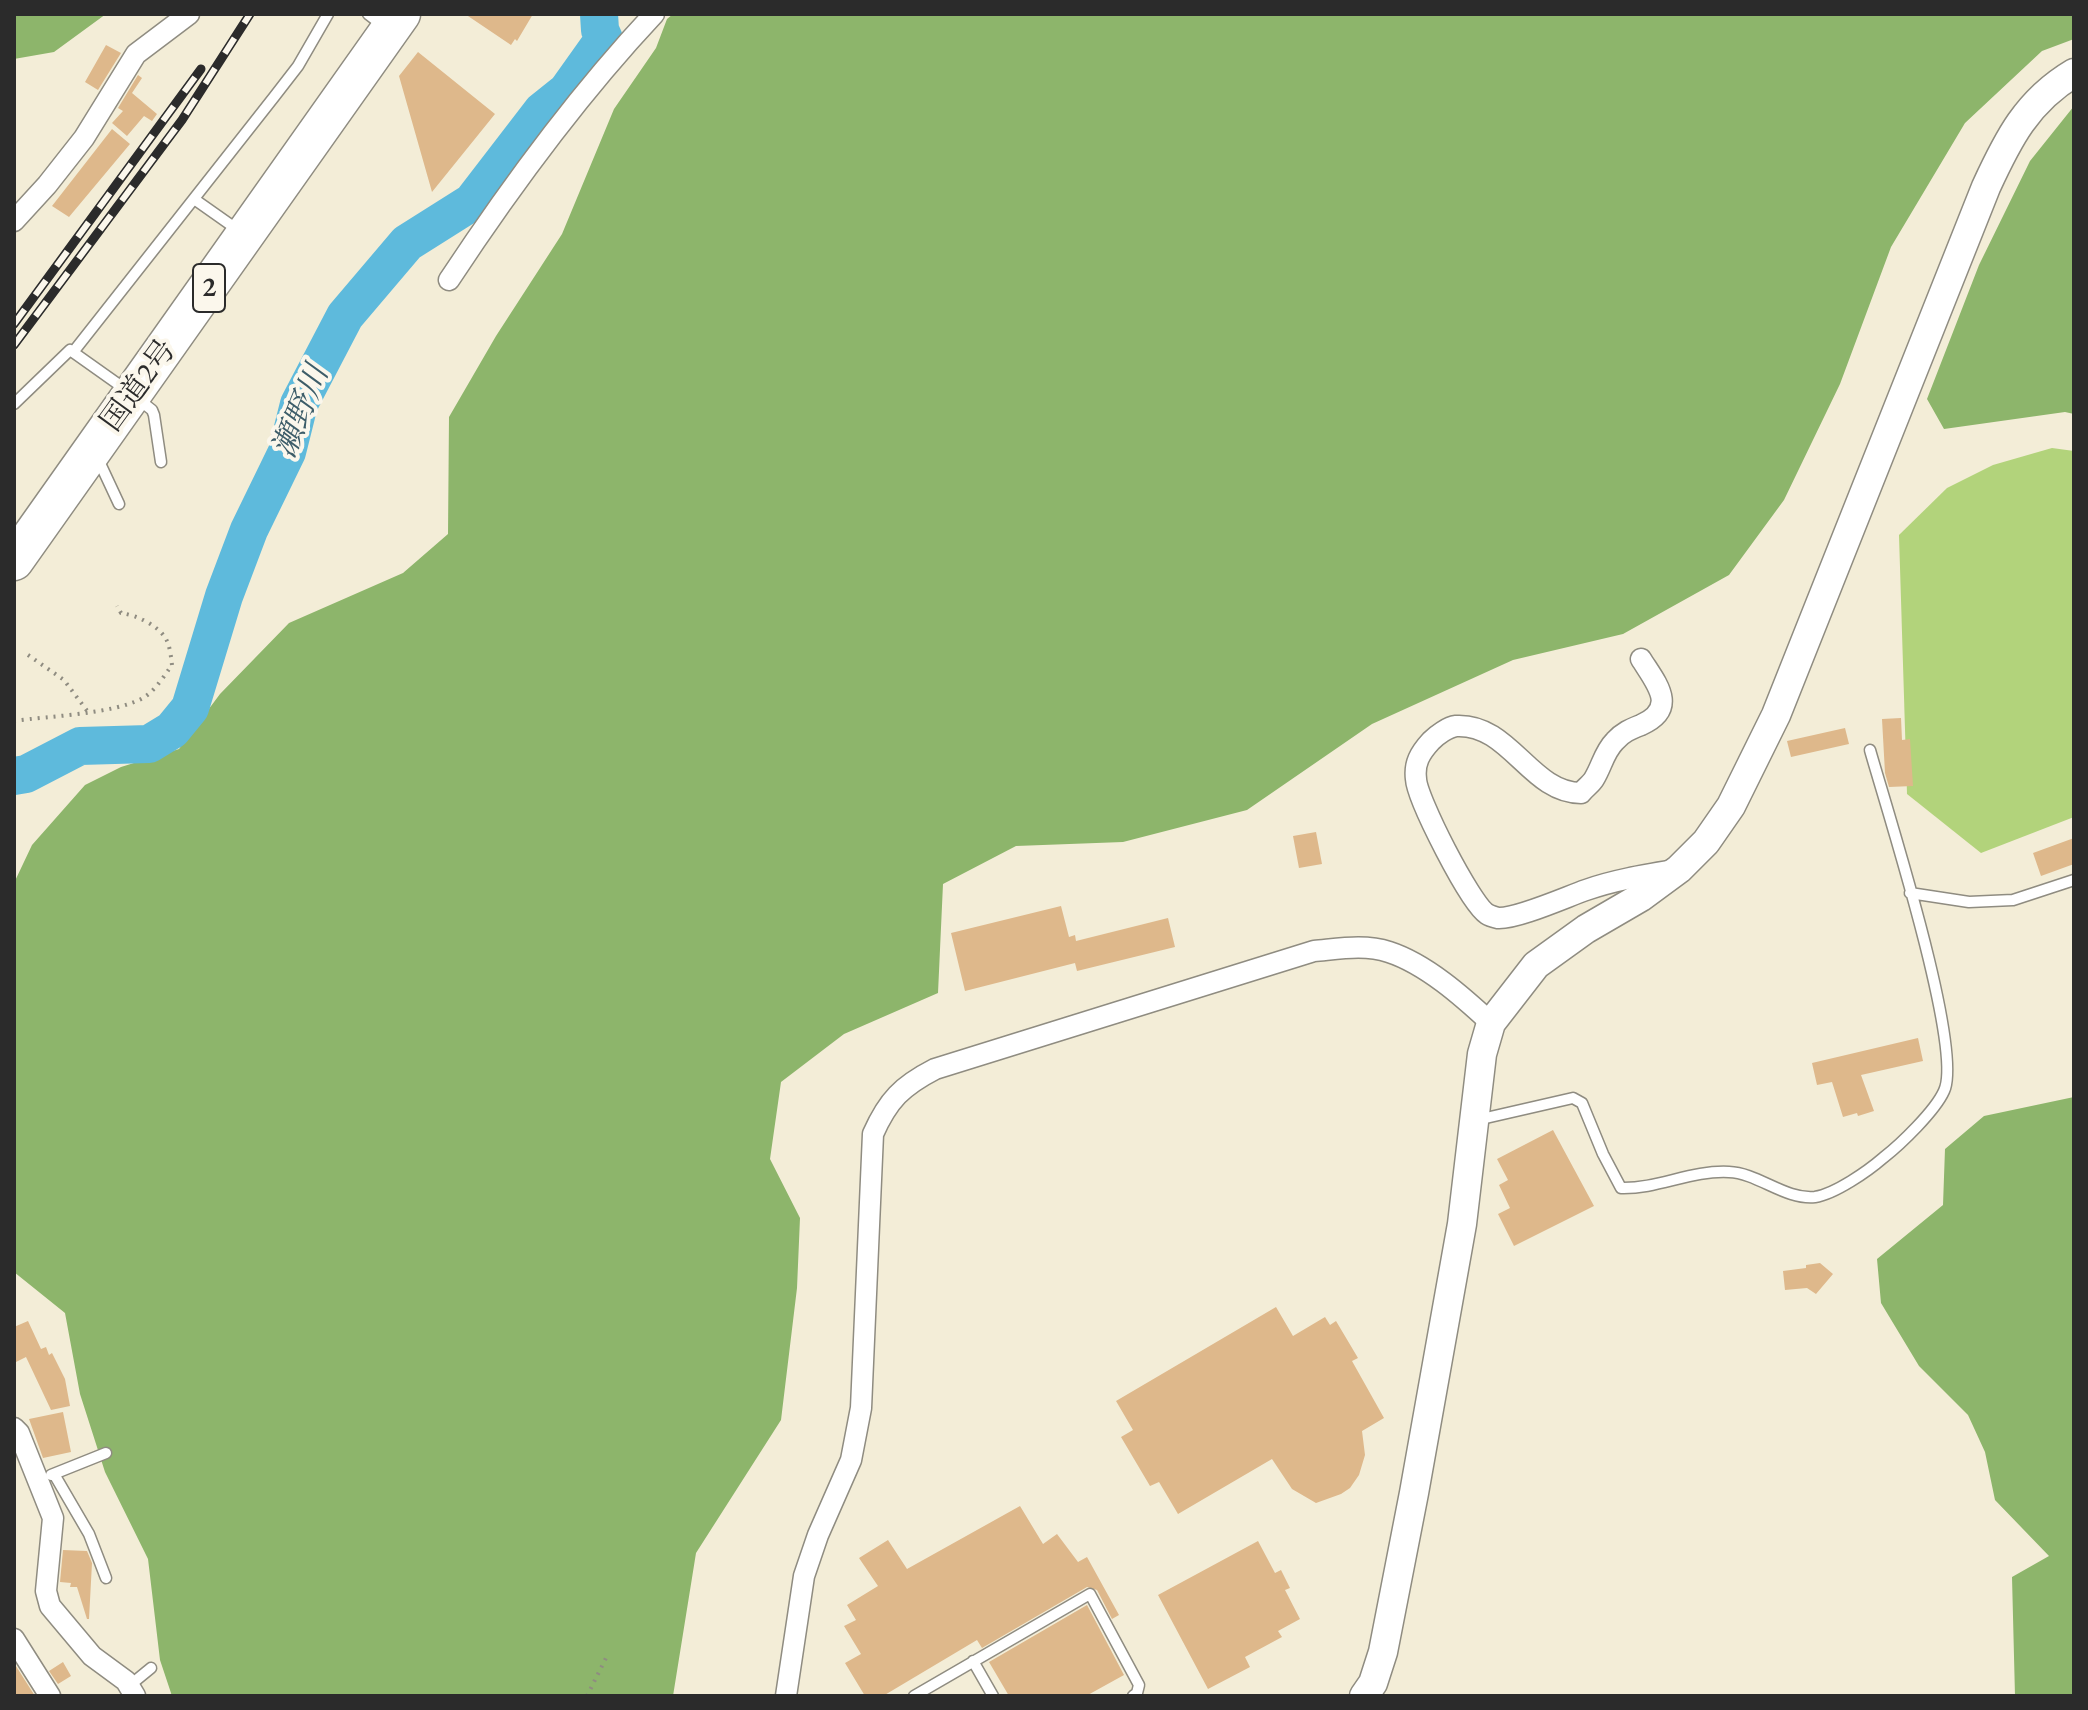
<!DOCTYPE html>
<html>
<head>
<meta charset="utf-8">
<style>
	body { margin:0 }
	#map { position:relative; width:2088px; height:1710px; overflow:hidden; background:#f3edd7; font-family:"EB Garamond",serif }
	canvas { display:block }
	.frame { position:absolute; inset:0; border:16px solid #2b2b2b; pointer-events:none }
</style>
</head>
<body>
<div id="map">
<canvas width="2088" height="1710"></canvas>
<div class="frame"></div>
</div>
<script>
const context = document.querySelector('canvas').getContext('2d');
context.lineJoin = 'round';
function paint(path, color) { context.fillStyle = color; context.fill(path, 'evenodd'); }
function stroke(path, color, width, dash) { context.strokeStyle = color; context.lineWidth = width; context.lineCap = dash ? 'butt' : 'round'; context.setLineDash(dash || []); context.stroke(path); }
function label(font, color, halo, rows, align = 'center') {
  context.font = font + ' "EB Garamond","Noto Serif JP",serif'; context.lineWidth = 8; context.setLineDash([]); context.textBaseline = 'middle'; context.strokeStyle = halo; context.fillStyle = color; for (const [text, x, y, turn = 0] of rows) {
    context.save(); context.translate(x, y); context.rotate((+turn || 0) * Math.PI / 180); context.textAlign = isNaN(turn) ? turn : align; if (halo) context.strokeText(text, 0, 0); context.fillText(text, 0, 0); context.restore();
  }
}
paint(new Path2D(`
	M2052 448 2074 451V817L1981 853 1907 794 1899 535 1947 488 1993 465Z`), '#b2d37b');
paint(new Path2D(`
	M14 14H106L54 52 14 59Z
	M673 14H2074V39L2042 51 1965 123 1891 247 1840 384 1784 500 1729 575 1623 634 1513 660 1372 724 1247 810 1123 842 1016 846 943 884 938 993 844 1034 781 1082 770 1159 800 1218 797 1288 781 1420 696 1553 673 1696H172L160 1660 148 1559 105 1472 80 1394 65 1313 14 1272V883L32 845 85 785 121 767 179 749 220 694 289 623 403 573 448 534 449 417 496 336 562 234 614 109 656 48 667 19Z
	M2074 106V414L2065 412 1944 429 1927 399 1979 265 2030 161Z
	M2074 1097V1696H2015L2012 1577 2049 1556 1995 1500 1985 1452 1968 1415 1919 1366 1881 1303 1877 1259 1943 1205 1945 1149 1984 1116Z`), '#8db56b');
stroke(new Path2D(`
	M14 776 26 774 80 746 149 744 172 730 190 708 224 596 249 530 287 452 299 404 345 316 407 243 472 202 542 111 567 91 604 39 600 30 599 14`), '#5ebadc', 38);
paint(new Path2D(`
	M465 14H533L517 41 515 39 511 45Z
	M106 45 121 53 98 90 85 82Z
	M418 52 495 114 432 192 399 76Z
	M138 75 142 78 132 93 157 114 152 121 144 116 127 136 112 123 123 111 118 108Z
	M112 129 130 144 69 217 52 206Z
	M1901 718 1902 740 1910 739 1913 786 1889 787 1885 773 1882 719Z
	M1845 728 1849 744 1791 757 1787 741Z
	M1316 832 1322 864 1299 868 1293 836Z
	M2074 838V864L2041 876 2033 853Z
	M1061 906 1069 937 1075 935 1076 941 1168 918 1175 947 1077 971 1075 963 965 991 951 933Z
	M1918 1038 1923 1061 1861 1075 1874 1111 1858 1116 1857 1113 1843 1117 1832 1082 1817 1085 1812 1063Z
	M1553 1130 1594 1206 1514 1246 1498 1214 1510 1208 1499 1185 1508 1180 1497 1159Z
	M1820 1263 1833 1274 1816 1294 1807 1288 1785 1290 1783 1271 1806 1268V1265Z
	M1276 1307 1293 1336 1325 1317 1330 1325 1336 1321 1358 1358 1352 1361 1384 1418 1362 1431 1365 1455 1359 1475 1350 1488 1341 1494 1316 1503 1292 1489 1272 1459 1178 1514 1159 1482 1150 1486 1121 1437 1133 1430 1116 1401Z
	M28 1321 41 1349 46 1347 49 1355 52 1353 65 1379 70 1406 51 1410 26 1357 14 1363V1327Z
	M63 1412 71 1452 43 1458 29 1419Z
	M1020 1506 1043 1544 1057 1534 1078 1562 1087 1557 1119 1615 1112 1619 1097 1590 1087 1587 982 1648 977 1640 883 1696H865L845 1663 861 1654 844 1626 856 1620 847 1605 878 1586 859 1558 888 1540 907 1569Z
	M1258 1541 1275 1573 1281 1570 1290 1588 1285 1590 1300 1619 1278 1631 1282 1637 1245 1657 1250 1667 1208 1689 1158 1595Z
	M63 1550 87 1551 92 1563 89 1619H87L77 1587H70L71 1583 60 1582Z
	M1087 1605 1124 1675 1086 1696H1009L989 1662Z
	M63 1662 71 1676 58 1684 49 1671Z
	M14 1663 35 1696H14Z`), '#deb88b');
const lane = new Path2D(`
	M368 14 385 27
	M194 199 238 230
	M74 351 274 97 298 66 328 14
	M138 399 152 410 154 415 161 462
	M14 404 70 350 125 389
	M98 459 119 504
	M1910 893 1969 902 2013 900 2074 880
	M1477 1120 1573 1098 1582 1103 1603 1154 1621 1188C1658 1189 1691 1170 1729 1172 1758 1173 1785 1200 1815 1197 1835 1194 1868 1171 1883 1158 1901 1144 1935 1111 1944 1091 1964 1049 1886 807 1870 750
	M54 1474 89 1534 106 1578
	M51 1475 106 1453
	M973 1661 993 1696
	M129 1686 151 1668
	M914 1696 1090 1594 1139 1685 1137 1693 1133 1696`);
const street = new Path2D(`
	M14 221 47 185 84 138 136 54 189 14
	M449 280C511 186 577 96 654 14
	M1641 659C1656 683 1679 708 1641 725 1631 729 1623 732 1615 741 1604 752 1602 766 1594 779 1591 784 1585 788 1581 793 1530 793 1510 723 1456 726 1448 727 1437 735 1431 741 1420 753 1414 763 1416 779 1417 799 1470 903 1487 914 1490 916 1494 917 1498 918 1517 919 1566 897 1586 890 1614 880 1645 875 1675 870
	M14 1428 19 1433 53 1518 46 1591 50 1606 92 1656 126 1681 135 1696
	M14 1639 50 1696
	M786 1696 804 1576 818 1535 851 1460 861 1408 873 1134C888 1100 902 1086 935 1069L1314 951C1338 949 1365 944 1389 952 1426 964 1463 997 1491 1023`);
const secondary = new Path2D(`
	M1364 1696 1373 1683 1383 1652 1414 1493 1462 1224 1482 1054 1491 1023 1536 965 1586 929 1641 897 1679 869 1706 842 1731 806 1776 715 1986 187C2008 139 2027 101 2074 73`);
const highway = new Path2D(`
	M14 561 401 14`);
stroke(lane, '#8f8c81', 13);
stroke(street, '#8f8c81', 23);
stroke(secondary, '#8f8c81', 31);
stroke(highway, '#8f8c81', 41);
stroke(new Path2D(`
	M28 655 64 680 88 712
	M14 721C49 716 114 714 143 698 155 691 164 676 172 665 171 657 170 646 166 639 158 625 136 615 121 613L117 606
	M587 1696 607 1656`), '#8f8c81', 4, [2, 6]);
stroke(lane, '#fff', 10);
stroke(street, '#fff', 20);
stroke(secondary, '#fff', 28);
stroke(highway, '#fff', 38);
const rail = new Path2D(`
	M14 324 201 69
	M14 345 182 120 250 14`);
stroke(rail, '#2b2b2b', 9);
stroke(rail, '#fbf7ec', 6, [18]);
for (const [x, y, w] of [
	[209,288,32]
]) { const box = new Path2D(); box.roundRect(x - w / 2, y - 24, w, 48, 6); context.fillStyle = '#fbf7ec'; context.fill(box); stroke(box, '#2b2b2b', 2); }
label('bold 28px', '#2b2b2b', null, [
	["2",209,288]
]);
label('30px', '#2b2b2b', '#fbf7ec', [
	["国道2号",139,386,-54]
]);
label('italic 32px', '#3d5d69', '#fbf7ec', [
	["瀬野川",302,412,-68]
]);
</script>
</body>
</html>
